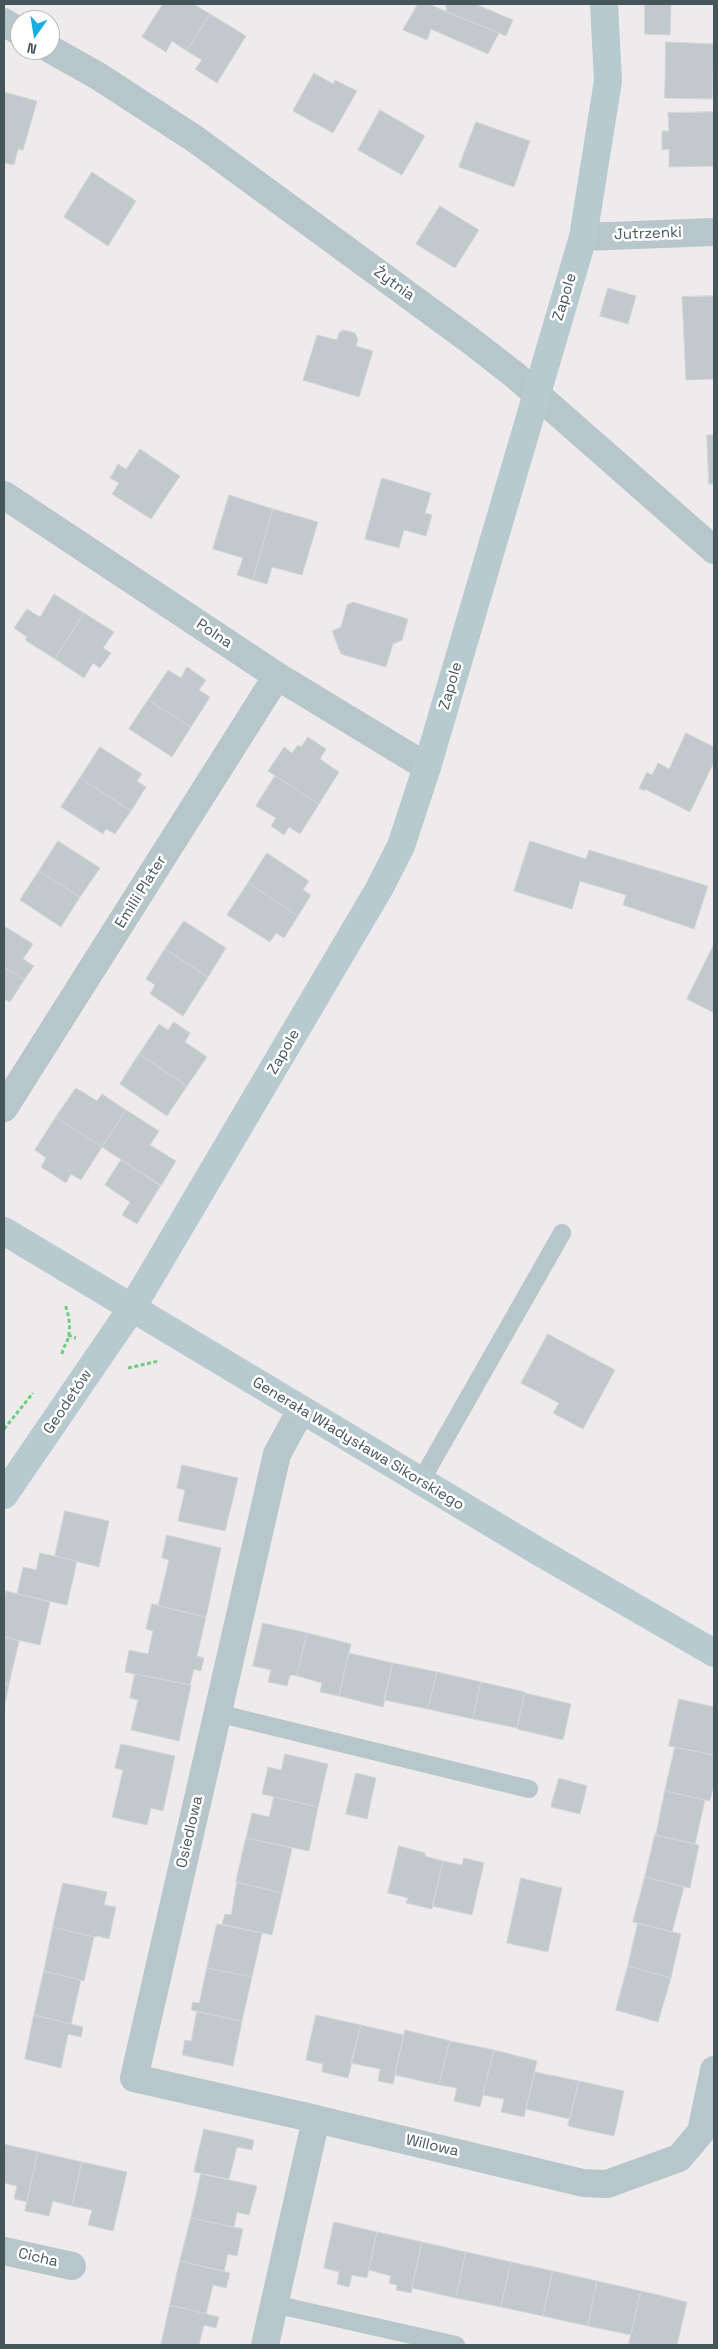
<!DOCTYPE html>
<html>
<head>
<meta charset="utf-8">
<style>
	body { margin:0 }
	#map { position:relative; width:718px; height:2349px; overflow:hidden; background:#efebed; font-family:"Space Grotesk",sans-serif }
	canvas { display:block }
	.frame { position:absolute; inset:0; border:5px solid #44565a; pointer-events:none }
	.north { position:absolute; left:10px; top:10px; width:50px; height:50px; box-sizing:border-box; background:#fff; border:1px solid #b4bbbd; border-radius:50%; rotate:193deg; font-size:14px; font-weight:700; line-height:20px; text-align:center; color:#44565a }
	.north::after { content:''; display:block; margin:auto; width:18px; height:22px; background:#13b0e1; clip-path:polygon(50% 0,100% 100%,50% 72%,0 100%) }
</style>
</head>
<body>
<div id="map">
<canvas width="718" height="2349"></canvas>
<div class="frame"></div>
<div class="north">N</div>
</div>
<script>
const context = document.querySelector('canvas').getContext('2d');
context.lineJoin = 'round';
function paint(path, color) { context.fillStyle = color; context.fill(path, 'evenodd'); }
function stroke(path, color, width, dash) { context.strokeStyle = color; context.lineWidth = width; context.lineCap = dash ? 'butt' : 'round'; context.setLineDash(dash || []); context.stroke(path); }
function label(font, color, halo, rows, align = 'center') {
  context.font = font + ' "Space Grotesk",sans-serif'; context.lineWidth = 5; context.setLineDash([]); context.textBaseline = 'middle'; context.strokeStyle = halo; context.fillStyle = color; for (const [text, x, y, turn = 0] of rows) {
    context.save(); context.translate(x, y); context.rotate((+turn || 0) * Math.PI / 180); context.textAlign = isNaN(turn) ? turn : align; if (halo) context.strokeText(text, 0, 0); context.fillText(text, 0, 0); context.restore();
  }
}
const building = new Path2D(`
	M163 4H193L210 14 187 51 172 41 166 52 142 37Z
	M418 4H428L499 33 488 54 431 29 427 40 403 30Z
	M446 4H475L513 20 506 36 447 12Z
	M645 4H671L670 35 645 34Z
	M210 14 246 36 217 83 195 69 202 60 187 51Z
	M666 42 714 44 712 99 665 98Z
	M314 73 333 84 335 80 357 91 333 133 293 111Z
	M4 92 37 101 23 150 18 149 14 165 4 163Z
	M380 110 425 136 402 175 358 150Z
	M714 112V166L669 167V149L662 150V131H669L668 113Z
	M476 122 530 141 514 187 459 167Z
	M92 172 136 201 108 246 64 217Z
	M440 206 479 230 455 268 416 244Z
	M608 288 636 296 628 324 600 316Z
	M714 296V379L686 380 682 297Z
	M344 330 355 333 358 339 356 346 373 351 359 397 303 380 317 335 337 340 339 333Z
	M707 435H714V484H709Z
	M140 449 180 476 151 519 112 494 119 483 110 478 118 464 126 469Z
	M382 478 431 493 425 513 432 515 426 536 404 530 399 548 365 539Z
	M229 495 273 509 253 580 237 575 243 558 213 549Z
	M273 509 318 522 302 575 272 567 267 584 253 580Z
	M54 594 84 613 55 659 25 640 27 637 14 628 27 609 40 617Z
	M353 602 408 619 402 640 393 644 386 667 341 654 332 631 341 627 347 605Z
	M84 613 114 632 103 648 111 653 100 668 93 663 84 678 55 659Z
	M187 667 206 680 199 690 210 697 191 727 148 700 168 670 181 678Z
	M148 700 191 727 172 757 129 729Z
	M686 733 714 747V762L690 812 645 789 644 791 639 788 647 772 652 775 658 763 669 769Z
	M308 737 326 749 320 759 339 772 319 804 268 771 284 747 292 753 298 745 301 747Z
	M100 747 142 774 137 781 146 787 131 811 80 778Z
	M275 776 319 804 300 834 289 827 284 835 271 826 276 818 256 806Z
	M80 778 131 811 115 834 106 829 103 834 61 807Z
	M58 841 100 868 80 897 39 871Z
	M530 841 586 859 589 850 708 886 694 929 623 905 626 895 580 881 572 909 514 891Z
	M267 853 309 881 303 890 311 895 298 916 248 883Z
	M39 871 80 897 61 927 20 900Z
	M248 883 298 916 284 938 276 933 270 942 227 915Z
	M184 921 226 948 208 977 165 949Z
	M4 926 33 944 23 959 34 966 24 980 4 967Z
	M714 944V1013L687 999Z
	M165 949 208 977 183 1016 150 994 155 985 146 979Z
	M4 967 24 980 10 1002 4 999Z
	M174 1022 190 1033 185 1042 207 1057 187 1086 139 1054 159 1024 168 1030Z
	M139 1054 187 1086 167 1116 120 1084Z
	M76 1088 97 1101 102 1094 126 1110 102 1147 56 1117Z
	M126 1110 159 1131 150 1145 176 1161 161 1186 102 1147Z
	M56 1117 102 1147 81 1180 71 1174 66 1183 41 1167 46 1158 35 1150Z
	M121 1160 161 1185 137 1224 122 1215 130 1202 105 1185Z
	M548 1334 615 1370 583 1429 553 1413 559 1403 521 1383Z
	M182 1465 238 1478 225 1531 178 1521 185 1490 177 1488Z
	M65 1511 109 1521 99 1567 55 1556Z
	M167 1535 221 1548 206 1617 158 1606 169 1560 162 1558Z
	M40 1553 77 1561 67 1605 17 1594 23 1567 36 1570Z
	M6 1591 50 1602 40 1645 4 1637V1602Z
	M152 1604 206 1617 197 1656 204 1658 201 1671 194 1669 190 1685 125 1672 129 1650 148 1654 153 1631 146 1629Z
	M263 1623 307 1633 297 1676 290 1675 287 1686 268 1682 271 1670 253 1666Z
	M307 1633 351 1644 339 1696 320 1692 322 1683 297 1676Z
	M4 1637 19 1641 9 1684 4 1683Z
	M349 1653 393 1663 383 1707 339 1696Z
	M393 1663 437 1672 428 1709 384 1700Z
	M437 1672 481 1682 473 1719 428 1709Z
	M135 1674 191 1685 179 1741 131 1730 138 1700 130 1698Z
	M481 1682 525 1692 517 1728 473 1719Z
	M4 1683 9 1684 4 1710Z
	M525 1693 571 1704 563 1740 517 1729Z
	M679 1699 714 1707V1755L669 1746Z
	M121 1744 175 1756 163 1811 151 1808 147 1825 112 1817 123 1770 115 1768Z
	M675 1747 714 1755V1784L710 1801 665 1791Z
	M285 1754 328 1764 318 1807 262 1794 268 1767 281 1770Z
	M356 1773 376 1778 367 1819 346 1814Z
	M559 1778 587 1786 580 1814 551 1807Z
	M665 1791 705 1800 695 1844 656 1835Z
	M274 1797 318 1807 309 1851 246 1838 252 1813 269 1817Z
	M655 1835 699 1845 690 1888 645 1877Z
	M246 1838 292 1848 282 1893 236 1882Z
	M399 1846 425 1853V1856L443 1861 432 1909 406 1903 408 1898 388 1893Z
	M464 1858 484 1863 472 1915 432 1906 443 1861 462 1865Z
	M645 1877 684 1887 672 1932 633 1922Z
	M521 1878 562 1888 548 1952 507 1943Z
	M237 1882 282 1893 272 1935 222 1924 225 1914 231 1915Z
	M63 1883 107 1892 104 1905 116 1907 109 1939 98 1936 94 1937 53 1927Z
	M638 1923 681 1934 671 1978 628 1966Z
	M217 1924 262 1933 252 1977 207 1968Z
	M53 1927 94 1937 84 1981 44 1971Z
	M628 1966 671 1978 658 2022 616 2010Z
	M207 1968 252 1977 242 2021 191 2010 193 2002 199 2003Z
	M44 1971 81 1980 71 2024 34 2015Z
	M197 2012 242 2021 233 2066 182 2055 185 2040 191 2041Z
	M34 2015 83 2027 81 2037 68 2034 61 2068 25 2059Z
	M316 2015 361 2025 348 2078 322 2072 323 2064 306 2060Z
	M361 2025 404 2035 393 2084 378 2081 380 2069 351 2063Z
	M405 2030 450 2041 439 2085 395 2075Z
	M450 2041 494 2050 480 2107 454 2101 457 2088 439 2085Z
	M494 2050 537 2061 524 2117 501 2112 504 2099 483 2095Z
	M535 2072 579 2081 570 2119 526 2109Z
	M579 2081 624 2091 614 2136 568 2126Z
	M204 2129 254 2140 252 2150 237 2147 229 2179 194 2172Z
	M4 2144 38 2152 27 2202 14 2199 17 2186 4 2183Z
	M38 2152 82 2162 72 2206 53 2201 49 2216 25 2211Z
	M82 2162 127 2172 113 2231 88 2225 92 2210 72 2206Z
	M201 2174 257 2186 249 2215 237 2212 234 2227 191 2218Z
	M191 2218 243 2229 237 2256 228 2254 224 2271 180 2261Z
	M334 2222 377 2232 367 2278 352 2275 349 2287 337 2284 339 2272 324 2268Z
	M377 2232 422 2242 411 2293 396 2290 397 2285 389 2283 391 2276 369 2270Z
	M422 2242 466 2252 456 2298 412 2288Z
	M466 2252 511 2262 501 2307 456 2298Z
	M180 2261 230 2273 226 2288 213 2285 206 2314 170 2305Z
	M511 2262 553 2271 543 2316 501 2307Z
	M553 2271 597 2281 588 2326 543 2316Z
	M597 2281 641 2291 631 2335 588 2326Z
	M641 2291 687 2302 677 2345 629 2344Z
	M170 2305 219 2317 216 2328 204 2325 199 2345H161Z`);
paint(building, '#c2c9cc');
stroke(building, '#cfd5d8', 1);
stroke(new Path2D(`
	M68 1335 76 1338
	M62 1354C63 1348 66 1344 68 1339 71 1329 69 1314 65 1305
	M128 1368 159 1361
	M4 1429 33 1393`), '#6ece80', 3, [4, 2.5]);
stroke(new Path2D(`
	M421 1481 562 1233
	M217 1713 529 1789
	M274 2304 456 2345`), '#b6c6ca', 18);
stroke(new Path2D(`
	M4 22 20 32
	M50 49 98 76 195 139 471 341 516 376 714 550
	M583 237 714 232
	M4 495 277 676 427 767
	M4 1108 277 676
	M301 1410 277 1454 134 2078 316 2119
	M4 2251 72 2266
	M265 2345 316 2119 583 2183 607 2184 679 2158 701 2132 714 2070`), '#b6c6ca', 28);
stroke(new Path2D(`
	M4 1231 536 1550 714 1653
	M4 1495 132 1308 379 889 401 846 427 767 583 237 608 81 604 4`), '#b6cacf', 28);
label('15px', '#44565a', '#fff', [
	["Jutrzenki",648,234,-2],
	["Żytnia",394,284,36],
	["Zapole",565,297,-73],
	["Polna",214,634,34],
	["Zapole",451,686,-74],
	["Emilii Plater",141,892,-58],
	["Zapole",284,1052,-60],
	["Geodetów",68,1402,-56],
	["Generała Władysława Sikorskiego",358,1444,31],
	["Osiedlowa",190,1832,-77],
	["Willowa",432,2146,13],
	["Cicha",38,2258,13]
]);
</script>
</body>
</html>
